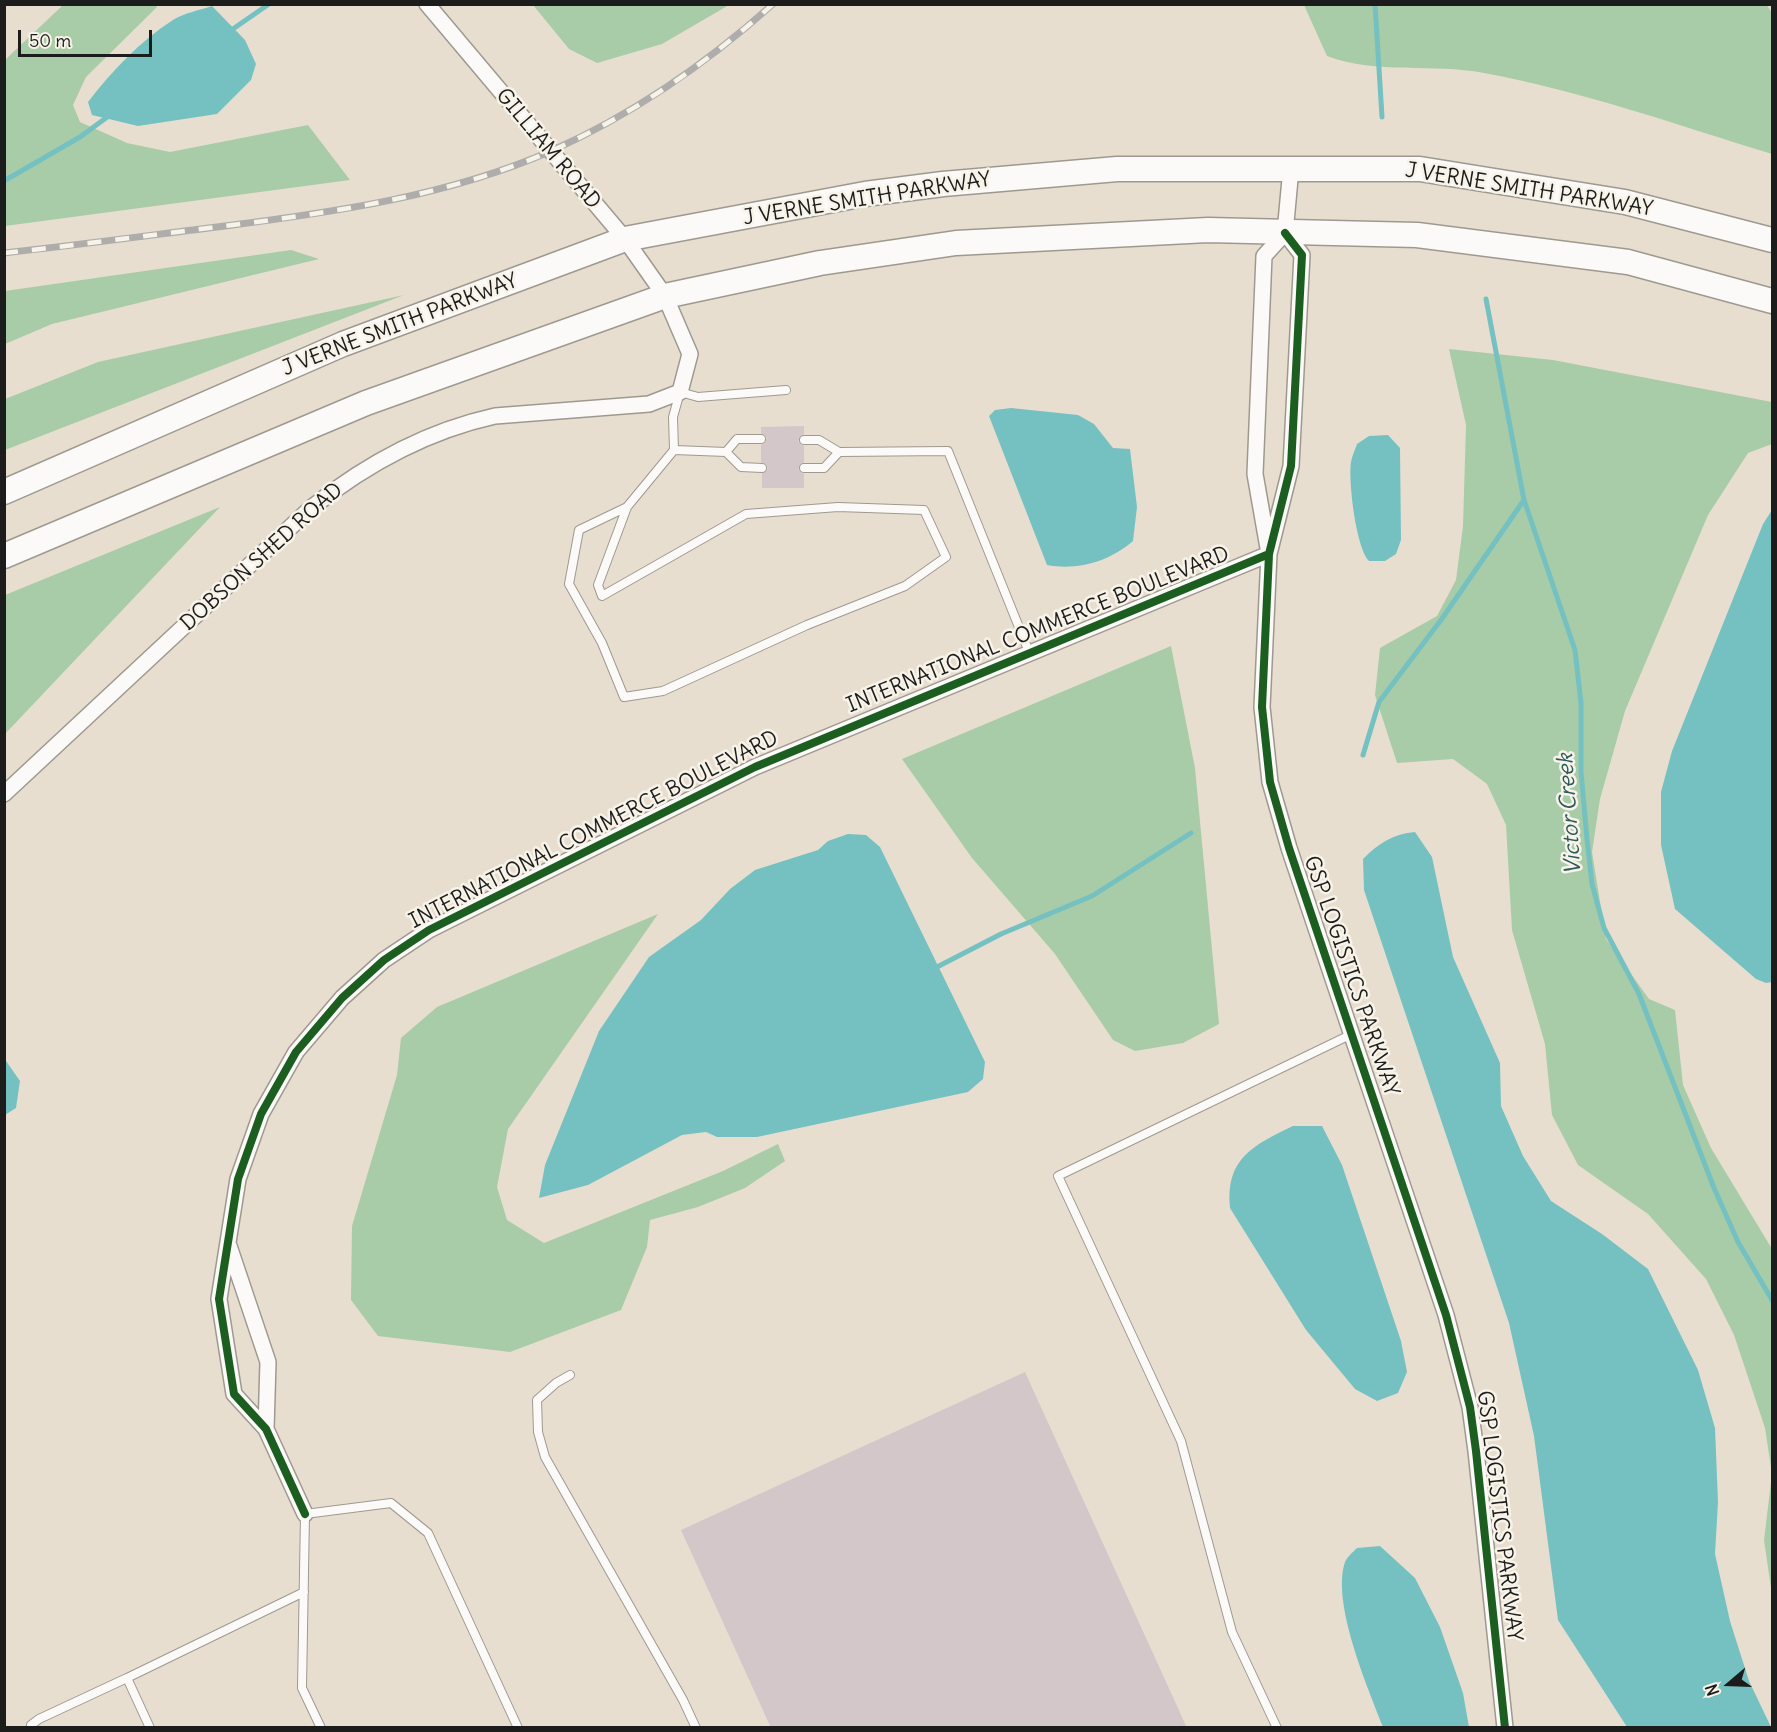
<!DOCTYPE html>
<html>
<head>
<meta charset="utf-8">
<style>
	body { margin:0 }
	#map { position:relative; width:1777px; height:1732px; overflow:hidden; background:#e8ded0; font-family:Delius,sans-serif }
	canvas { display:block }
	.frame { position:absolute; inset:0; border:6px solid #1c1c1c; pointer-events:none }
	.north { position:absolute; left:1699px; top:1654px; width:60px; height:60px; -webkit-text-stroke:4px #f7f3e8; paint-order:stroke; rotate:251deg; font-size:16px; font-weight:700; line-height:24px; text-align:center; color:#1c1c1c }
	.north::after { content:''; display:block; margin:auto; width:21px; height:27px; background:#1c1c1c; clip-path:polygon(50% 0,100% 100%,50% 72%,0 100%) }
	.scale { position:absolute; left:18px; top:30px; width:134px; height:27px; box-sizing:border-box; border:3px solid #1c1c1c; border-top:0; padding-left:8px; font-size:18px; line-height:21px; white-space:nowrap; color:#1c1c1c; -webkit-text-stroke:4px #f7f3e8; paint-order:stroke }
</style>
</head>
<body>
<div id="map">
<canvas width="1777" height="1732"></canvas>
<div class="frame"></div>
<div class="north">N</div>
<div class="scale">50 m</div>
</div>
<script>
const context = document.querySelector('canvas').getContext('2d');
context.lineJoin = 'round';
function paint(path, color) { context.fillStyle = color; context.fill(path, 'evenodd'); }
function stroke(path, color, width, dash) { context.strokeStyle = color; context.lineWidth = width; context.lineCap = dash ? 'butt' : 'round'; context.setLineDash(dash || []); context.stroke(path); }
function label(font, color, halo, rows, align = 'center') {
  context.font = font + ' Delius,sans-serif'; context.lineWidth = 5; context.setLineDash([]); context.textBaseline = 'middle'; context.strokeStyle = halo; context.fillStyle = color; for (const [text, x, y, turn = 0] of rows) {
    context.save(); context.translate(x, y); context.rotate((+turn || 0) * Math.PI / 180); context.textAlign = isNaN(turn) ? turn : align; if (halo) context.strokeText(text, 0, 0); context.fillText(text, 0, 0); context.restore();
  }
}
paint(new Path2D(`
	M63 5 155 4 157 7 86 77 73 105 80 122 127 143 170 152 308 125 350 180 5 226V60Z
	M533 5H729L662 44 597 63 569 49Z
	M1304 5H1767L1772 13V154C1677 125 1582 91 1484 73 1432 63 1377 75 1327 56Z
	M291 250 319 259 52 324 5 344V291Z
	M404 295 5 450V399L98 362Z
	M1449 349 1553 360 1772 402V444L1748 453 1708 515 1625 711 1600 799 1592 852 1606 939 1649 999 1675 1010 1683 1085 1711 1148 1772 1249V1595L1764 1540 1772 1474 1765 1428 1734 1335 1706 1279 1648 1214 1578 1165 1552 1115 1545 1044 1512 930 1506 825 1487 784 1453 759 1397 763 1375 695 1380 648 1437 616 1456 580 1463 526 1466 425Z
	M220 507 5 734V595Z
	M1171 646 1195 768 1219 1024 1183 1043 1135 1051 1113 1040 1055 954 972 858 902 759Z
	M658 914 508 1129 497 1187 507 1220 544 1243 723 1171 778 1144 785 1161 745 1188 698 1207 650 1220 647 1247 621 1310 510 1352 378 1336 351 1300 352 1226 397 1075 401 1038 437 1007Z`), '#a8cca7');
paint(new Path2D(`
	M212 6 245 40 256 64 251 80 217 114 138 126 92 115 88 102C111 72 140 41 173 20 184 13 200 10 212 6Z
	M1011 408 1078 415 1094 424 1113 448 1130 449 1137 507 1133 541C1110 561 1078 571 1047 565L989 416 995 410Z
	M1388 435 1400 448 1401 540 1396 554 1385 561H1369C1356 548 1348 480 1351 462 1352 456 1355 450 1357 444L1369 436Z
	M1772 510V982L1766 983 1756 979 1675 909 1661 845V792L1672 751 1763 524Z
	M1415 832 1432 857 1453 957 1500 1063 1501 1106 1523 1156 1551 1201 1602 1234 1648 1269 1698 1370 1715 1428 1718 1502 1715 1554 1730 1621 1749 1681 1771 1727H1627L1558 1620 1534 1436 1509 1323 1364 890 1363 859C1379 843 1393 834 1415 832Z
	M848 834 866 835 880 847 985 1062 983 1079 968 1092 757 1137H717L706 1132 682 1135 588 1185 539 1198 545 1165 599 1031 649 957 701 920 730 889 755 870 818 850 828 841Z
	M4 1058 20 1081 16 1108 5 1115Z
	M1293 1126H1322L1342 1165 1401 1341 1407 1372 1398 1393 1377 1401 1355 1389 1306 1330 1230 1208C1225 1159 1253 1145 1293 1126Z
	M1380 1546 1415 1578 1440 1627 1463 1693 1469 1727H1383C1368 1688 1331 1603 1345 1562 1347 1557 1353 1552 1357 1548Z`), '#75c1c2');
stroke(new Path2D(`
	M1375 4 1382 117
	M230 31 269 4
	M4 181 80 137 110 115
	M1486 299 1524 500 1575 650 1581 703V772L1587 839 1592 884 1604 928 1639 994 1714 1188 1738 1242 1772 1300
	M1363 755 1379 702 1441 620 1524 500
	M937 967 1001 934 1092 896 1191 833`), '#75c1c2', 5);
paint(new Path2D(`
	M804 426V434L798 441 804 446V462L798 469 804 474V488H762V474L768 468 761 462V445L767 438 761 433V427Z
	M1025 1372 1187 1728H771L681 1530Z`), '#d4c7c9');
const service = new Path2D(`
	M804 440H819L839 452 948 451 1029 652
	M674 450 673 417 680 392 698 397 786 390
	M726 452 737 439H761
	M804 468H824L839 452
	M627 507 598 585 602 596 746 514 838 507 924 510 946 557 905 586 807 625 663 691 624 697 602 643 569 584 579 530 627 507 674 450 726 452 741 467 762 468
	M570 1375 556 1383 537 1400 538 1432 545 1457 683 1700 696 1728
	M32 1728 31 1725 39 1719 127 1678
	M150 1728 127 1678 304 1592
	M321 1728 302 1688 305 1514 391 1503 428 1533 518 1728
	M1277 1728 1232 1632 1181 1441 1058 1176 1352 1034`);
const minor = new Path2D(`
	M1285 233 1302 255 1291 466 1269 554 1262 707 1270 782 1289 848 1446 1315 1470 1407 1476 1451 1505 1728
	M1268 548 1255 474 1264 256 1285 233 1291 168
	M4 794 311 508C365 465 427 431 495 416L649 404 680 392 690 354 665 296 625 239 427 4
	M229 1246 268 1362 266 1429
	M305 1514 266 1429 234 1394 219 1299 238 1179 261 1114 296 1052 342 998 384 960 429 930 755 767 1269 554`);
const primary = new Path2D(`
	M4 492 343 344 625 239 865 194 943 184 1117 169H1420L1625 202 1772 240
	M4 556 366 403 665 296 820 263 956 243 1208 230 1417 235 1628 262 1772 301`);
stroke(service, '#9e9990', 10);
stroke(minor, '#9e9990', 18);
stroke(primary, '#9e9990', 27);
stroke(service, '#fcfaf8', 8);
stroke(minor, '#fcfaf8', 15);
stroke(primary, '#fcfaf8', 24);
const rail = new Path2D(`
	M4 253C78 245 152 235 225 226 335 212 448 196 551 151 634 114 706 64 773 4`);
stroke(rail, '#aeadab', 7);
stroke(rail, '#f7f3e8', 4.5, [14]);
stroke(new Path2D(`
	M1285 233 1302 255 1291 466 1269 554 1262 707 1270 782 1289 848 1446 1315 1470 1407 1476 1451 1505 1728
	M305 1514 266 1429 234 1394 219 1299 238 1179 261 1114 296 1052 342 998 384 960 429 930 755 767 1269 554`), '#1b5e20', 8);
label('21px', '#1c1c1c', '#f7f3e8', [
	["GILLIAM ROAD",548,149,50],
	["J VERNE SMITH PARKWAY",1529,190,9],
	["J VERNE SMITH PARKWAY",867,199,-9],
	["J VERNE SMITH PARKWAY",400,325,-21],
	["DOBSON SHED ROAD",262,557,-42],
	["INTERNATIONAL COMMERCE BOULEVARD",1038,630,-22],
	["INTERNATIONAL COMMERCE BOULEVARD",594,830,-27],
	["GSP LOGISTICS PARKWAY",1351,976,71],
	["GSP LOGISTICS PARKWAY",1499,1516,83]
]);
label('italic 22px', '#2c595c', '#f7f3e8', [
	["Victor Creek",1570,814,-94]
]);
</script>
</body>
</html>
